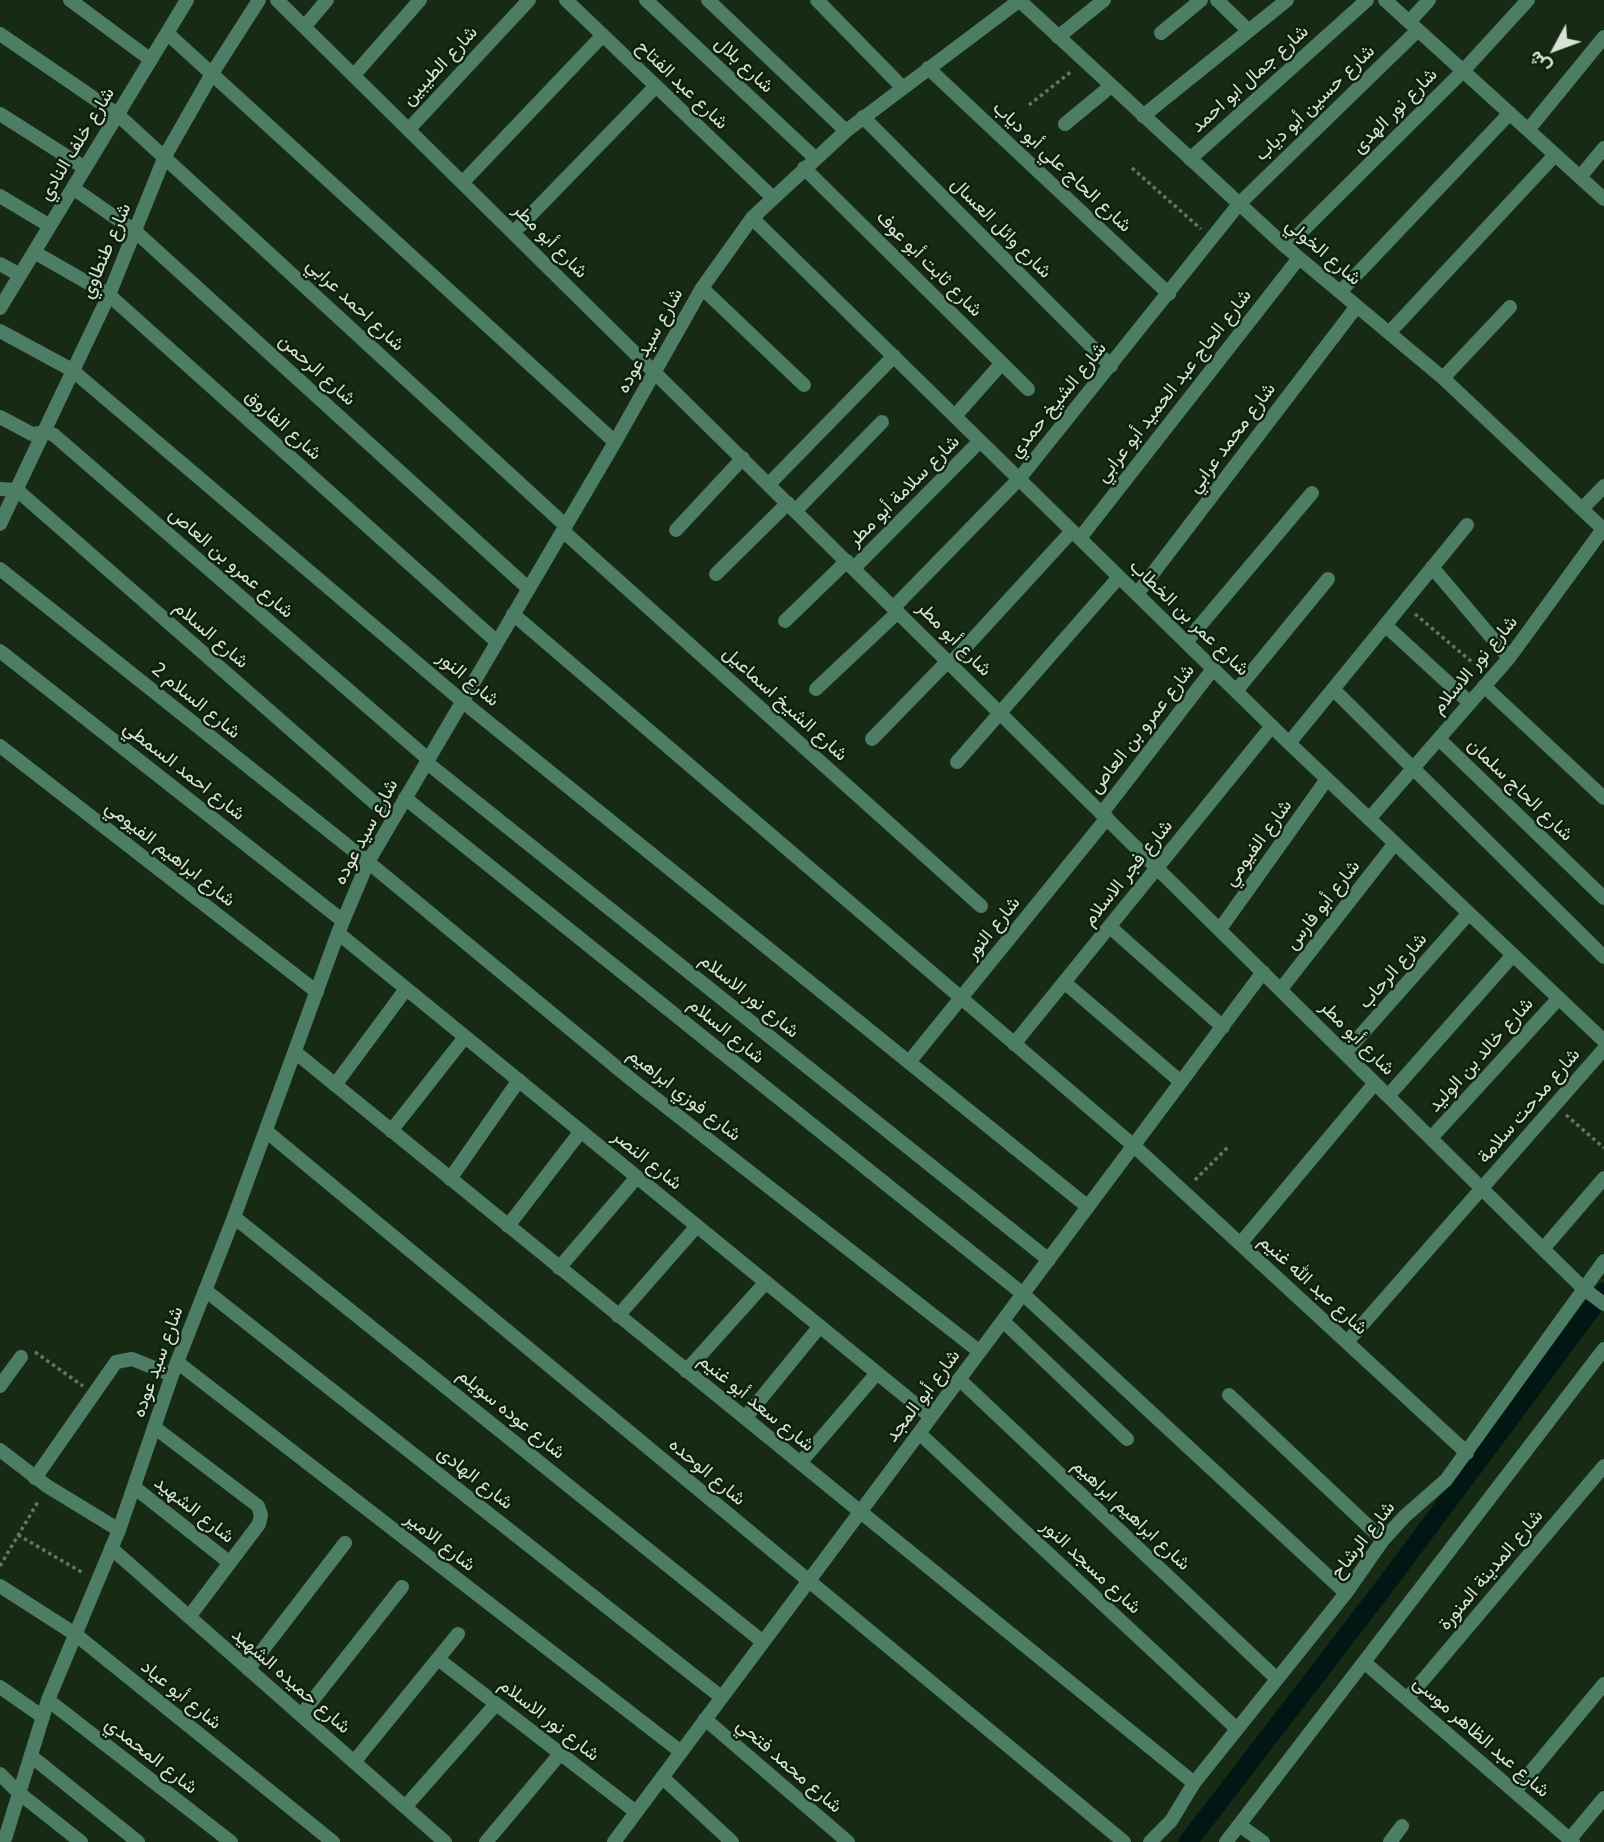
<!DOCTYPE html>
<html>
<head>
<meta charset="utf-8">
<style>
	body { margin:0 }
	#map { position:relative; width:1604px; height:1842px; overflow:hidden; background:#172a14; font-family:"Noto Sans",Vazirmatn,sans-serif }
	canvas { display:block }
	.north { position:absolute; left:1520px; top:14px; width:70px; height:70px; -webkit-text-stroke:5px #0d200b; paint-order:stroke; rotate:229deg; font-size:19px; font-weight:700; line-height:28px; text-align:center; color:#d6e3d4 }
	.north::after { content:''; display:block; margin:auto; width:24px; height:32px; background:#d6e3d4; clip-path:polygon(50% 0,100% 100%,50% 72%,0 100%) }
</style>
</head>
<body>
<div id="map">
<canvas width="1604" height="1842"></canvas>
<div class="north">ش</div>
</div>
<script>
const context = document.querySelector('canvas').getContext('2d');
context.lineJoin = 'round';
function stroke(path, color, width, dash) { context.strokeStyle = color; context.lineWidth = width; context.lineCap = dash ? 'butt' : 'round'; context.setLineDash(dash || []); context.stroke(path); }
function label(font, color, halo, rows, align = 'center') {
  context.font = font + ' "Noto Sans",Vazirmatn,sans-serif'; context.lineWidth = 5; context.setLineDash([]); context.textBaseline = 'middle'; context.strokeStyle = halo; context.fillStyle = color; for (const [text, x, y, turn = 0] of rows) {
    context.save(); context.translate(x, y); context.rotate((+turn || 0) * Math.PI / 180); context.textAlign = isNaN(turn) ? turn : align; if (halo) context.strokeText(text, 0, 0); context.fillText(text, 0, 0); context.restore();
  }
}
stroke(new Path2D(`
	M1188 1842 1381 1591 1604 1292`), '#001714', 19);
stroke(new Path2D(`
	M1029 105 1072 71
	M1132 168 1201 229
	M1415 614 1479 668
	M1566 1115 1604 1148
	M1195 1180 1229 1146
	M35 1352 83 1386
	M18 1535 83 1573
	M0 1566 39 1500`), '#657562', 3.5, [3.5, 3.5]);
stroke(new Path2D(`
	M70 0 151 60
	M277 0 1543 1249 1584 1289 1604 1304
	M566 0 772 197
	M646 0 815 158
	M708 0 846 131
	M817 0 902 87
	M1019 0 1286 247 1443 378 1604 530
	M1217 0 1249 31
	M1385 0 1604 199
	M1409 22 1429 0
	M305 26 327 0
	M167 33 615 442
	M1161 33 1201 0
	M0 34 117 114 566 526
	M1058 37 1104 0
	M928 68 1169 294
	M354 75 420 0
	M0 114 85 168
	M1143 116 1287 0
	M863 117 1111 366
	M1065 124 1111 86
	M409 129 529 0
	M1528 130 1604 37
	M1190 159 1367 0
	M804 168 1028 389
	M1580 177 1604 148
	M463 182 603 35
	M73 188 136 232 529 589
	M0 196 50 226
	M752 218 1289 743 1604 1041
	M514 232 656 86
	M1286 247 1463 71 1528 0
	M34 252 109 295 497 642
	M0 264 20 275
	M702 288 804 385
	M1340 292 1510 113
	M0 308 187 0
	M0 331 72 370 462 701 1088 1207
	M1389 333 1555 155
	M1443 378 1510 307
	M955 416 1002 363
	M0 417 32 434 47 432 54 435 428 759
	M769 484 894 356
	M0 489 17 490 393 819
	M1582 509 1604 486
	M796 510 882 422
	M0 524 109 295 165 156 213 72 259 0
	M676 530 743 458
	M563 531 981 906
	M1080 538 1299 258
	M1432 567 1509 658
	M854 568 980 441
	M0 569 368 862 632 1080 980 1352
	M716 574 788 503
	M1137 594 1357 306
	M894 607 1019 479 1239 204 1418 30
	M513 614 1134 1146 1467 1453
	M785 621 847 561
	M1385 625 1470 703
	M1186 642 1312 493
	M0 651 343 921
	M951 663 1072 531
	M1484 686 1604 798
	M816 689 898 612
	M1333 689 1604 957
	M1236 691 1328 579
	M872 739 948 661
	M1439 739 1604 898
	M1289 743 1467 525
	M0 746 317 992
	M426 762 1049 1260
	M957 762 1119 577
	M405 798 1023 1294 1346 1593
	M1102 813 1213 669
	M1369 819 1509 658 1603 529
	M1110 927 1223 1027
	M1220 929 1327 779
	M338 933 931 1417
	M1064 982 1181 1082
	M1281 989 1395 843
	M1014 1044 1272 726
	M295 1052 1194 1783
	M1345 1053 1469 913
	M909 1062 1107 818
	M335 1085 406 989
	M1388 1096 1513 955
	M266 1131 1124 1842
	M391 1131 465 1037
	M1431 1138 1559 998
	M450 1179 519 1080
	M234 1217 763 1642
	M508 1226 581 1131
	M1240 1244 1375 1083
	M1543 1249 1604 1178
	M559 1268 637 1177
	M205 1290 721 1697
	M618 1316 697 1226
	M1003 1321 1127 1439
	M1347 1342 1604 1049
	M177 1362 681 1752
	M686 1371 766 1282
	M959 1379 1277 1679
	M0 1386 21 1357
	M1229 1395 1383 1540
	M745 1418 820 1326
	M154 1427 258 1506 261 1515 259 1524 189 1617
	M919 1433 1237 1729
	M0 1450 47 1486 119 1530
	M800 1463 877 1373
	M35 1478 116 1362 132 1359 172 1375
	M134 1487 230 1563
	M111 1548 445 1842
	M0 1586 75 1634 333 1842
	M438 1659 636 1812
	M1364 1662 1573 1842
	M248 1669 345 1543
	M0 1687 43 1717
	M1407 1699 1604 1466
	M48 1700 231 1842
	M301 1715 402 1587
	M705 1719 848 1842
	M31 1756 138 1842
	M354 1762 458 1634
	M0 1774 19 1793 81 1842
	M662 1777 732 1842
	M1515 1791 1604 1684
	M405 1807 496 1704
	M1239 1825 1263 1842
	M1570 1839 1604 1798
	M4 1842 48 1700 119 1530 172 1375 234 1217 338 933 368 862 615 442 702 288 752 218 846 131 1020 0
	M486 1842 560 1754
	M614 1842 1263 972
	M1150 1842 1171 1821 1194 1783 1346 1593 1383 1540 1405 1516 1446 1480 1604 1261
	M1226 1842 1604 1349
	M1390 1842 1402 1826`), '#4d7e65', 14);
label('19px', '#d6e3d4', '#0d200b', [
	["شارع بلال",744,65,43],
	["شارع الطيبين",440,66,-47],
	["شارع جمال ابو احمد",1250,79,-42],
	["شارع عبد الفتاح",682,85,44],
	["شارع حسين أبو دياب",1315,103,-44],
	["شارع نور الهدى",1395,111,-45],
	["شارع خلف النادي",77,144,-59],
	["شارع الحاج علي أبو دياب",1062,167,43],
	["شارع وائل العسال",1001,228,45],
	["شارع أبو مطر",550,241,45],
	["شارع طنطاوي",106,251,-67],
	["شارع الخولي",1323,252,40],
	["شارع ثابت أبو عوف",929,264,45],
	["شارع احمد عرابي",355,305,43],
	["شارع سيد عوده",650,341,-61],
	["شارع الرحمن",317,370,42],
	["شارع الحاج عبد الحميد أبو عرابي",1174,386,-52],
	["شارع الشيخ حمدي",1058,400,-51],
	["شارع الفاروق",283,425,42],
	["شارع محمد عرابي",1232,438,-53],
	["شارع سلامة أبو مطر",904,491,-45],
	["شارع عمرو بن العاص",231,563,41],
	["شارع عمر بن الخطاب",1189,618,44],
	["شارع السلام",211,635,41],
	["شارع أبو مطر",954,639,45],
	["شارع نور الاسلام",1475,665,-50],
	["شارع النور",468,679,40],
	["شارع السلام 2",196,701,39],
	["شارع الشيخ اسماعيل",785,704,42],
	["شارع عمرو بن العاص",1142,729,-52],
	["شارع احمد السمطي",184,771,38],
	["شارع الحاج سلمان",1520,790,44],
	["شارع سيد عوده",366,832,-62],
	["شارع الفيومي",1258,843,-54],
	["شارع ابراهيم الفيومي",170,854,38],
	["شارع فجر الاسلام",1128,873,-51],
	["شارع أبو فارس",1323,905,-52],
	["شارع النور",993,928,-51],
	["شارع الرحاب",1393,971,-49],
	["شارع نور الاسلام",749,996,39],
	["شارع السلام",726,1031,39],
	["شارع أبو مطر",1357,1038,45],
	["شارع خالد بن الوليد",1481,1055,-48],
	["شارع فوزي ابراهيم",684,1095,38],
	["شارع مدحت سلامة",1529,1106,-49],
	["شارع النصر",647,1160,39],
	["شارع عبد الله غنيم",1313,1285,42],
	["شارع سيد عوده",158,1362,-70],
	["شارع أبو المجد",923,1396,-53],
	["شارع سعد أبو غنيم",756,1403,39],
	["شارع عوده سويلم",511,1414,39],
	["شارع الوحده",707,1472,40],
	["شارع الهادى",475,1478,38],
	["شارع الشهيد",194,1510,38],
	["شارع ابراهيم ابراهيم",1131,1515,43],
	["شارع الرشاح",1363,1540,-52],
	["شارع الامير",440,1542,38],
	["شارع مسجد النور",1091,1567,43],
	["شارع المدينة المنورة",1491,1570,-50],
	["شارع حميده الشهيد",291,1681,41],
	["شارع أبو عياد",181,1695,39],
	["شارع نور الاسلام",549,1720,38],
	["شارع عبد الظاهر موسى",1481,1737,41],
	["شارع المحمدي",151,1756,38],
	["شارع محمد فتحي",789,1766,41]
]);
</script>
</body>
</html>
